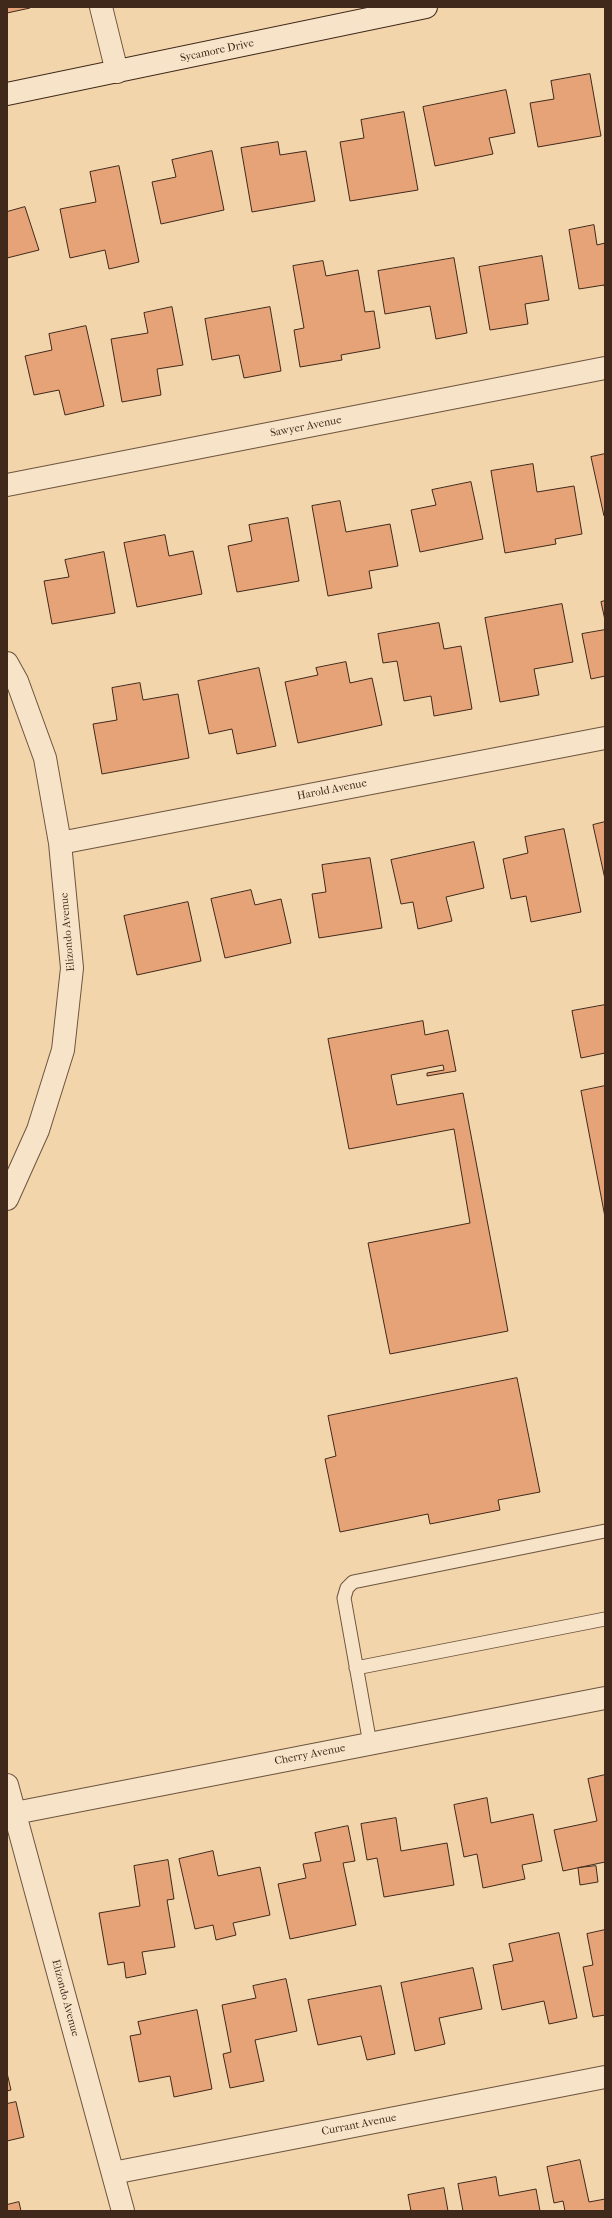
<!DOCTYPE html>
<html>
<head>
<meta charset="utf-8">
<style>
	body { margin:0 }
	#map { position:relative; width:612px; height:2218px; overflow:hidden; background:#f3d5ab; font-family:"IM FELL French Canon",serif }
	canvas { display:block }
	.frame { position:absolute; inset:0; border:8px solid #40291b; pointer-events:none }
</style>
</head>
<body>
<div id="map">
<canvas width="612" height="2218"></canvas>
<div class="frame"></div>
</div>
<script>
const context = document.querySelector('canvas').getContext('2d');
context.lineJoin = 'round';
function paint(path, color) { context.fillStyle = color; context.fill(path, 'evenodd'); }
function stroke(path, color, width, dash) { context.strokeStyle = color; context.lineWidth = width; context.lineCap = dash ? 'butt' : 'round'; context.setLineDash(dash || []); context.stroke(path); }
function label(font, color, halo, rows, align = 'center') {
  context.font = font + ' "IM FELL French Canon",serif'; context.lineWidth = 3; context.setLineDash([]); context.textBaseline = 'middle'; context.strokeStyle = halo; context.fillStyle = color; for (const [text, x, y, turn = 0] of rows) {
    context.save(); context.translate(x, y); context.rotate((+turn || 0) * Math.PI / 180); context.textAlign = isNaN(turn) ? turn : align; if (halo) context.strokeText(text, 0, 0); context.fillText(text, 0, 0); context.restore();
  }
}
const building = new Path2D(`
	M7 7H30V8L7 13Z
	M590 74 601 136 538 147 530 103 554 99 551 81Z
	M506 90 515 133 489 138 493 154 435 166 423 107Z
	M404 112 418 190 350 201 340 142 364 138 361 120Z
	M278 142 280 155 306 151 315 201 252 212 241 148Z
	M212 151 224 210 161 224 152 182 176 177 172 160Z
	M119 166 139 262 109 269 105 250 70 258 60 209 96 202 90 172Z
	M25 207 39 250 7 258V212Z
	M594 225 597 245 605 243V289L604 285 579 289 569 230Z
	M542 256 549 300 525 304 528 324 490 330 479 267Z
	M454 258 467 333 436 339 430 306 385 314 378 271Z
	M323 261 326 276 358 270 365 312 374 311 380 348 341 355 342 360 300 367 294 330 304 328 293 266Z
	M172 307 183 365 157 369 161 395 122 402 111 339 148 333 144 313Z
	M270 307 281 371 244 378 239 355 212 360 205 319Z
	M86 326 104 406 65 415 59 390 34 395 25 356 52 350 49 334Z
	M605 454V516H604L591 457Z
	M533 464 537 492 574 486 582 534 555 539 556 544 505 553 491 471Z
	M471 482 483 539 420 552 411 510 436 505 432 490Z
	M340 501 346 532 390 524 398 566 369 571 372 588 328 596 312 506Z
	M288 518 299 581 237 592 228 546 252 541 249 525Z
	M165 535 169 556 193 551 202 594 137 607 124 543Z
	M104 552 115 613 52 624 44 581 69 577 65 560Z
	M605 601V620L601 602Z
	M562 604 573 662 534 669 539 695 500 702 485 618Z
	M439 623 444 649 461 646 472 709 434 716 431 696 404 701 397 661 383 663 378 634Z
	M605 630V676L591 679 582 634Z
	M346 662 350 683 372 678 382 725 298 743 285 682 318 675 316 668Z
	M259 668 276 746 237 754 232 729 209 734 198 681Z
	M140 683 143 700 178 694 189 758 102 774 93 724 117 720 112 688Z
	M605 822V879L593 825Z
	M564 829 581 912 531 922 526 896 511 899 503 859 528 853 525 837Z
	M474 842 484 888 446 897 452 921 418 929 413 902 401 904 391 860Z
	M370 858 382 928 319 938 312 894 326 892 322 865Z
	M251 890 255 905 281 899 291 943 225 958 211 899Z
	M188 902 201 961 137 975 124 916Z
	M605 1005V1053L581 1058 572 1011Z
	M423 1021 425 1035 448 1030 456 1071 427 1076V1073L444 1070 443 1065 391 1075 397 1105 463 1093 508 1331 390 1354 368 1243 470 1223 454 1129 349 1149 328 1039Z
	M605 1086V1217L581 1091Z
	M517 1378 540 1492 498 1500 500 1510 430 1524 428 1514 340 1532 325 1459 336 1456 328 1416Z
	M605 1775V1862L563 1871 554 1830 597 1821 588 1779Z
	M487 1798 491 1823 533 1814 542 1861 522 1865 525 1879 483 1888 477 1854 464 1857 454 1805Z
	M396 1818 401 1851 447 1843 454 1885 384 1897 377 1858 367 1860 361 1824Z
	M348 1826 355 1861 343 1863 356 1925 290 1939 278 1884 306 1878 303 1864 321 1861 315 1833Z
	M213 1851 218 1876 260 1867 270 1915 233 1923 236 1935 216 1940 213 1925 195 1929 179 1859Z
	M168 1860 174 1899 167 1900 175 1947 142 1952 146 1974 126 1978 124 1962 108 1965 99 1913 140 1906 134 1866Z
	M596 1866 598 1882 580 1885 578 1868Z
	M605 1930V2015L593 2017 583 1967 593 1965 587 1934Z
	M559 1933 577 2018 549 2024 544 2001 502 2010 493 1965 513 1961 509 1944Z
	M473 1968 482 2009 439 2018 445 2044 415 2051 401 1983Z
	M286 1979 297 2031 255 2040 264 2081 230 2088 223 2054 231 2052 222 2005 256 1998 253 1986Z
	M381 1986 395 2054 367 2060 361 2036 318 2045 308 2000Z
	M197 2010 212 2089 174 2097 170 2076 139 2082 130 2036 141 2034 138 2022Z
	M7 2073 11 2090 7 2091Z
	M16 2102 24 2137 7 2141V2104Z
	M580 2160 589 2202 605 2199V2211H565L563 2201 554 2203 547 2167Z
	M496 2177 499 2196 536 2189 540 2211H463L458 2184Z
	M444 2188 448 2211H411L408 2195Z
	M19 2202 21 2211H7V2205Z`);
paint(building, '#e5a377');
stroke(building, '#40291b', 1);
const lane = new Path2D(`
	M356 1668 605 1619
	M370 1744 344 1598 347 1588 353 1582 605 1531`);
const street = new Path2D(`
	M101 7 117 72
	M7 485 605 368
	M7 663 17 681 45 758 60 843 72 968 63 1050 38 1130 7 1199
	M60 843 605 738
	M7 1785 123 2211
	M15 1813 605 1698
	M113 2173 605 2077`);
const secondary = new Path2D(`
	M7 94 426 7`);
stroke(lane, '#6d543f', 15);
stroke(street, '#6d543f', 24);
stroke(secondary, '#40291b', 24);
stroke(lane, '#f7e4c8', 13);
stroke(street, '#f7e4c8', 22);
stroke(secondary, '#f7e4c8', 22);
label('11px', '#40291b', '#f7e4c8', [
	["Sycamore Drive",217,51,-12],
	["Sawyer Avenue",306,427,-11],
	["Harold Avenue",332,790,-11],
	["Elizondo Avenue",68,932,-95],
	["Cherry Avenue",310,1755,-11],
	["Elizondo Avenue",65,1998,75],
	["Currant Avenue",359,2125,-11]
]);
</script>
</body>
</html>
